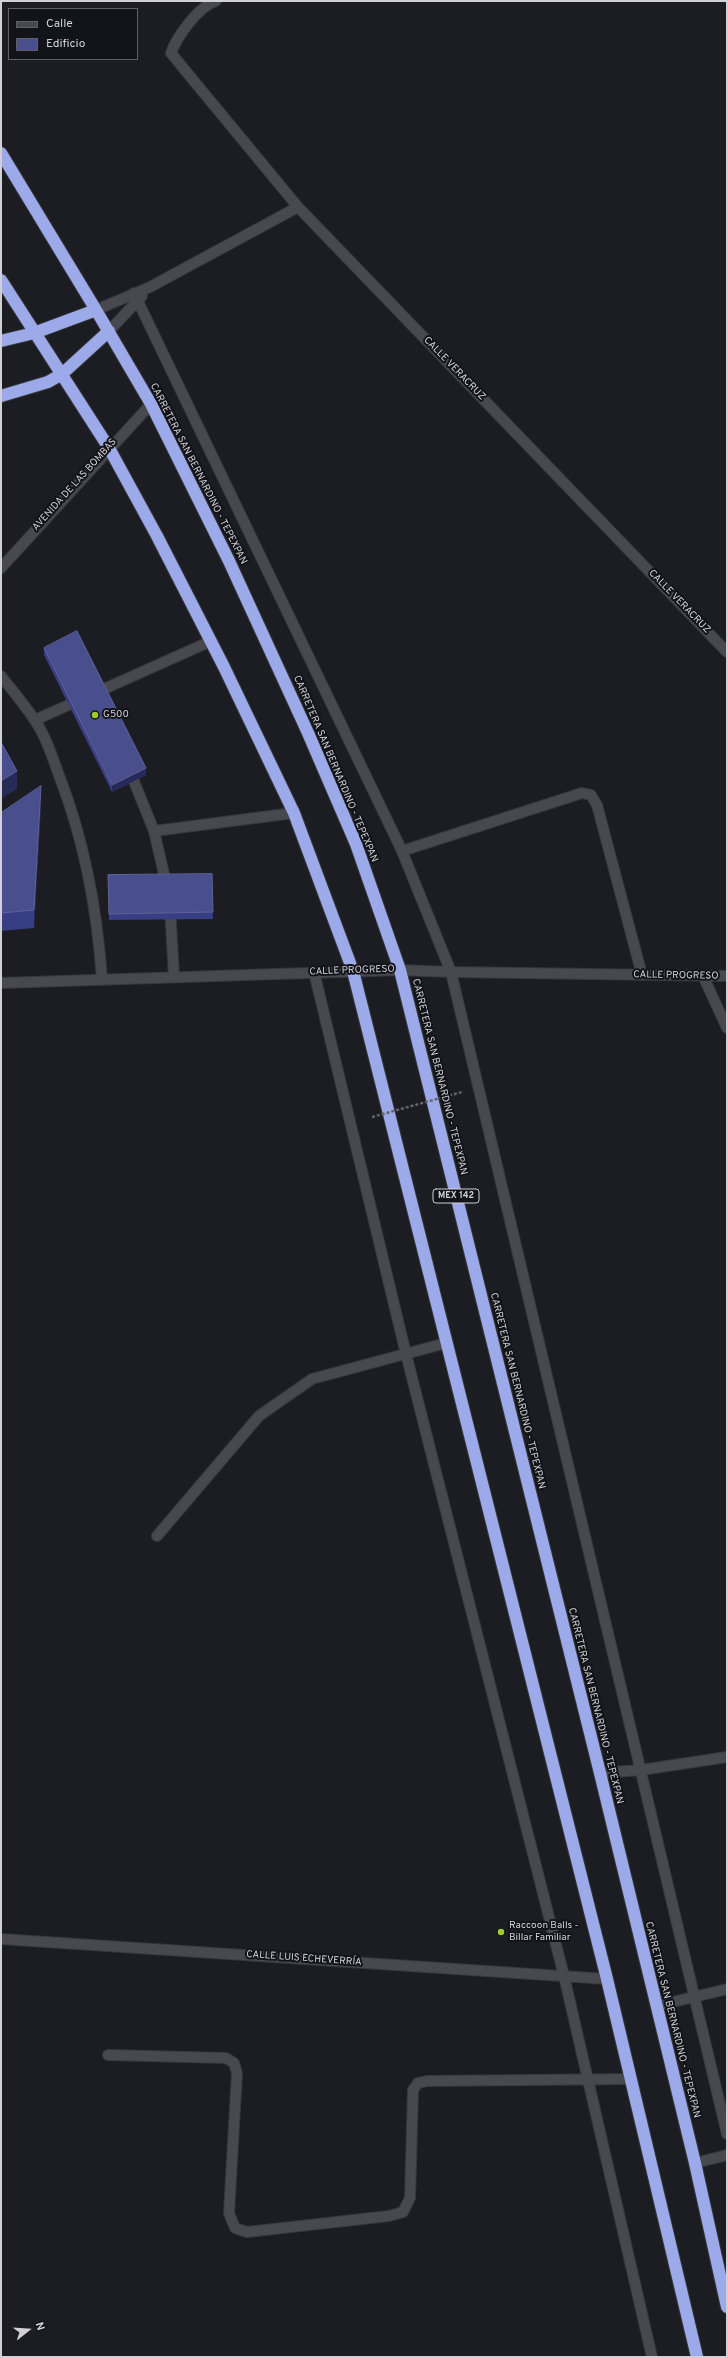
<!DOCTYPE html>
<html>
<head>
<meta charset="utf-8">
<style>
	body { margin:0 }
	#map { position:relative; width:728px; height:2358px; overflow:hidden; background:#1c1d22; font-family:Overpass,sans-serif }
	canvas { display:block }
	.frame { position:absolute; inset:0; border:2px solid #d1d1d5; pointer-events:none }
	.legend { position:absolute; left:8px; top:8px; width:130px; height:52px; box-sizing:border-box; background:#131419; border:1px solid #5f6064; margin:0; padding:5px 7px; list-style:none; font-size:12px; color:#d1d1d5 }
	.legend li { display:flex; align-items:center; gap:8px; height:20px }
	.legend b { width:20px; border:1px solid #5f6064 }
	.north { position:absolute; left:8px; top:2310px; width:40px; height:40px; -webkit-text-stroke:3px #131419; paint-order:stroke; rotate:73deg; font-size:11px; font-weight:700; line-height:16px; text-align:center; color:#d1d1d5 }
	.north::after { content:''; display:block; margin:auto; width:14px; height:18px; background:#d1d1d5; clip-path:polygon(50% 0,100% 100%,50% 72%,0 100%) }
</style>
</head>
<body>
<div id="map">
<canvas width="728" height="2358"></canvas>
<div class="frame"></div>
<ul class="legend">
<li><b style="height:5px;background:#48494f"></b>Calle</li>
<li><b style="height:11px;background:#494e8d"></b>Edificio</li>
</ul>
<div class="north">N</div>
</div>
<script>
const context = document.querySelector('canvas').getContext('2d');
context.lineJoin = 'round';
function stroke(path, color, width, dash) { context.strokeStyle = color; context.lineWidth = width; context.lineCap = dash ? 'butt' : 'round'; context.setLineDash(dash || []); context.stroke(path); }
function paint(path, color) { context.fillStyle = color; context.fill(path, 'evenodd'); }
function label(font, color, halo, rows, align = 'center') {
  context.font = font + ' Overpass,sans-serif'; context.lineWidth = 4; context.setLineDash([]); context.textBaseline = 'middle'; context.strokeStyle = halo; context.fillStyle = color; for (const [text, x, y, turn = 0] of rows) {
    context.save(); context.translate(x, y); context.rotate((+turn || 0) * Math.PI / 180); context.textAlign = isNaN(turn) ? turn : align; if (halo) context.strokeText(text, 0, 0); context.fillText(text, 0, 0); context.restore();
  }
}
const lane = new Path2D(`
	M1 676C12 690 24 704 34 719 46 736 53 759 60 778 85 843 97 909 102 979
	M35 720 211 641
	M129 769 154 831 167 887
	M154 831 294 813
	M402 851 582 793 591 795 597 805 642 975
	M170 907 174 977
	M656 2006 727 1989
	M108 2055 226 2058 234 2063 237 2073 229 2213 235 2228 247 2232 389 2216 403 2212 410 2198 413 2090 418 2083 427 2081 631 2079
	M695 2163 727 2155`);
const street = new Path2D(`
	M216 1C199 6 177 36 171 53L184 69 298 207 727 652
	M134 293 402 851 451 972 727 2134
	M96 310 150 287 298 207
	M109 331 142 296
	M314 972 406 1354 564 1976 652 2357
	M703 976 727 1028
	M157 1536 259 1416 312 1379 446 1343
	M600 1773 641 1770 727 1757
	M1 1939 607 1979`);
const secondary = new Path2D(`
	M1 568 151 404
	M1 983 400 970 451 972 727 976`);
const highway = new Path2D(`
	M1 153 96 310 151 404 229 561 308 733 356 844 400 970 600 1773 695 2163 727 2307
	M1 280 109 448 157 536 224 667 294 813 353 971 607 1979 697 2357
	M1 341 34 333 96 310
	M1 396 48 382 62 374 109 331`);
stroke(lane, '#37373c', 12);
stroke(street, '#37373c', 12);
stroke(secondary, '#37373c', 12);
stroke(highway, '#37373c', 14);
stroke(lane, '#48494f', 10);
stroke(street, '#48494f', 10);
stroke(secondary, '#48494f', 10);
stroke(highway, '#9daae9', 12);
stroke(new Path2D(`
	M372 1117 462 1092`), '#646469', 2.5, [3, 2]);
paint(new Path2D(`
	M44 648 146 775 112 792 44 655Z
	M41 804 34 928 1 931V813Z
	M212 874 213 919 109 920 108 875Z`), '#383e84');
paint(new Path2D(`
	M146 768V775L112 792V785Z
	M17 771V789L1 799V781Z
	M41 786V804L34 928V910Z`), '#262a59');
const building = new Path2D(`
	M77 631 146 768 112 785 44 648Z
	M1 742 17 771 1 781Z
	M41 786 34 910 1 913V813Z
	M212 874 213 912 109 914 108 875Z`);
paint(building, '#494e8d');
stroke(building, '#5e6298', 1);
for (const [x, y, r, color] of [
	[95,715,4,"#9eca2e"],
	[501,1932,4,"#9eca2e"]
]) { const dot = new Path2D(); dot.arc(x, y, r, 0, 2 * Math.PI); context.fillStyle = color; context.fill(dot); stroke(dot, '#131419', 1.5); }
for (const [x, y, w] of [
	[456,1196,46]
]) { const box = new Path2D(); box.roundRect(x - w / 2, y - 7, w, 14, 3); context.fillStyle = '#131419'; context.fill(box); stroke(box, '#d1d1d5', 1); }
label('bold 9px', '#d1d1d5', null, [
	["MEX 142",456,1196]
]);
label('10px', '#d1d1d5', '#131419', [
	["CALLE VERACRUZ",454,369,46],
	["CARRETERA SAN BERNARDINO - TEPEXPAN",198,474,63],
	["AVENIDA DE LAS BOMBAS",75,485,-48],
	["CALLE VERACRUZ",679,602,46],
	["CARRETERA SAN BERNARDINO - TEPEXPAN",335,769,67],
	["CALLE PROGRESO",352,971,-2],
	["CALLE PROGRESO",676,976,1],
	["CARRETERA SAN BERNARDINO - TEPEXPAN",439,1077,76],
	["CARRETERA SAN BERNARDINO - TEPEXPAN",517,1391,76],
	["CARRETERA SAN BERNARDINO - TEPEXPAN",595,1706,76],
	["CALLE LUIS ECHEVERRÍA",304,1959,4],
	["CARRETERA SAN BERNARDINO - TEPEXPAN",672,2020,76]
]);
label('10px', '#d1d1d5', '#131419', [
	["G500",103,715],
	["Raccoon Balls -",509,1926],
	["Billar Familiar",509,1938]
], 'left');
</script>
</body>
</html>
